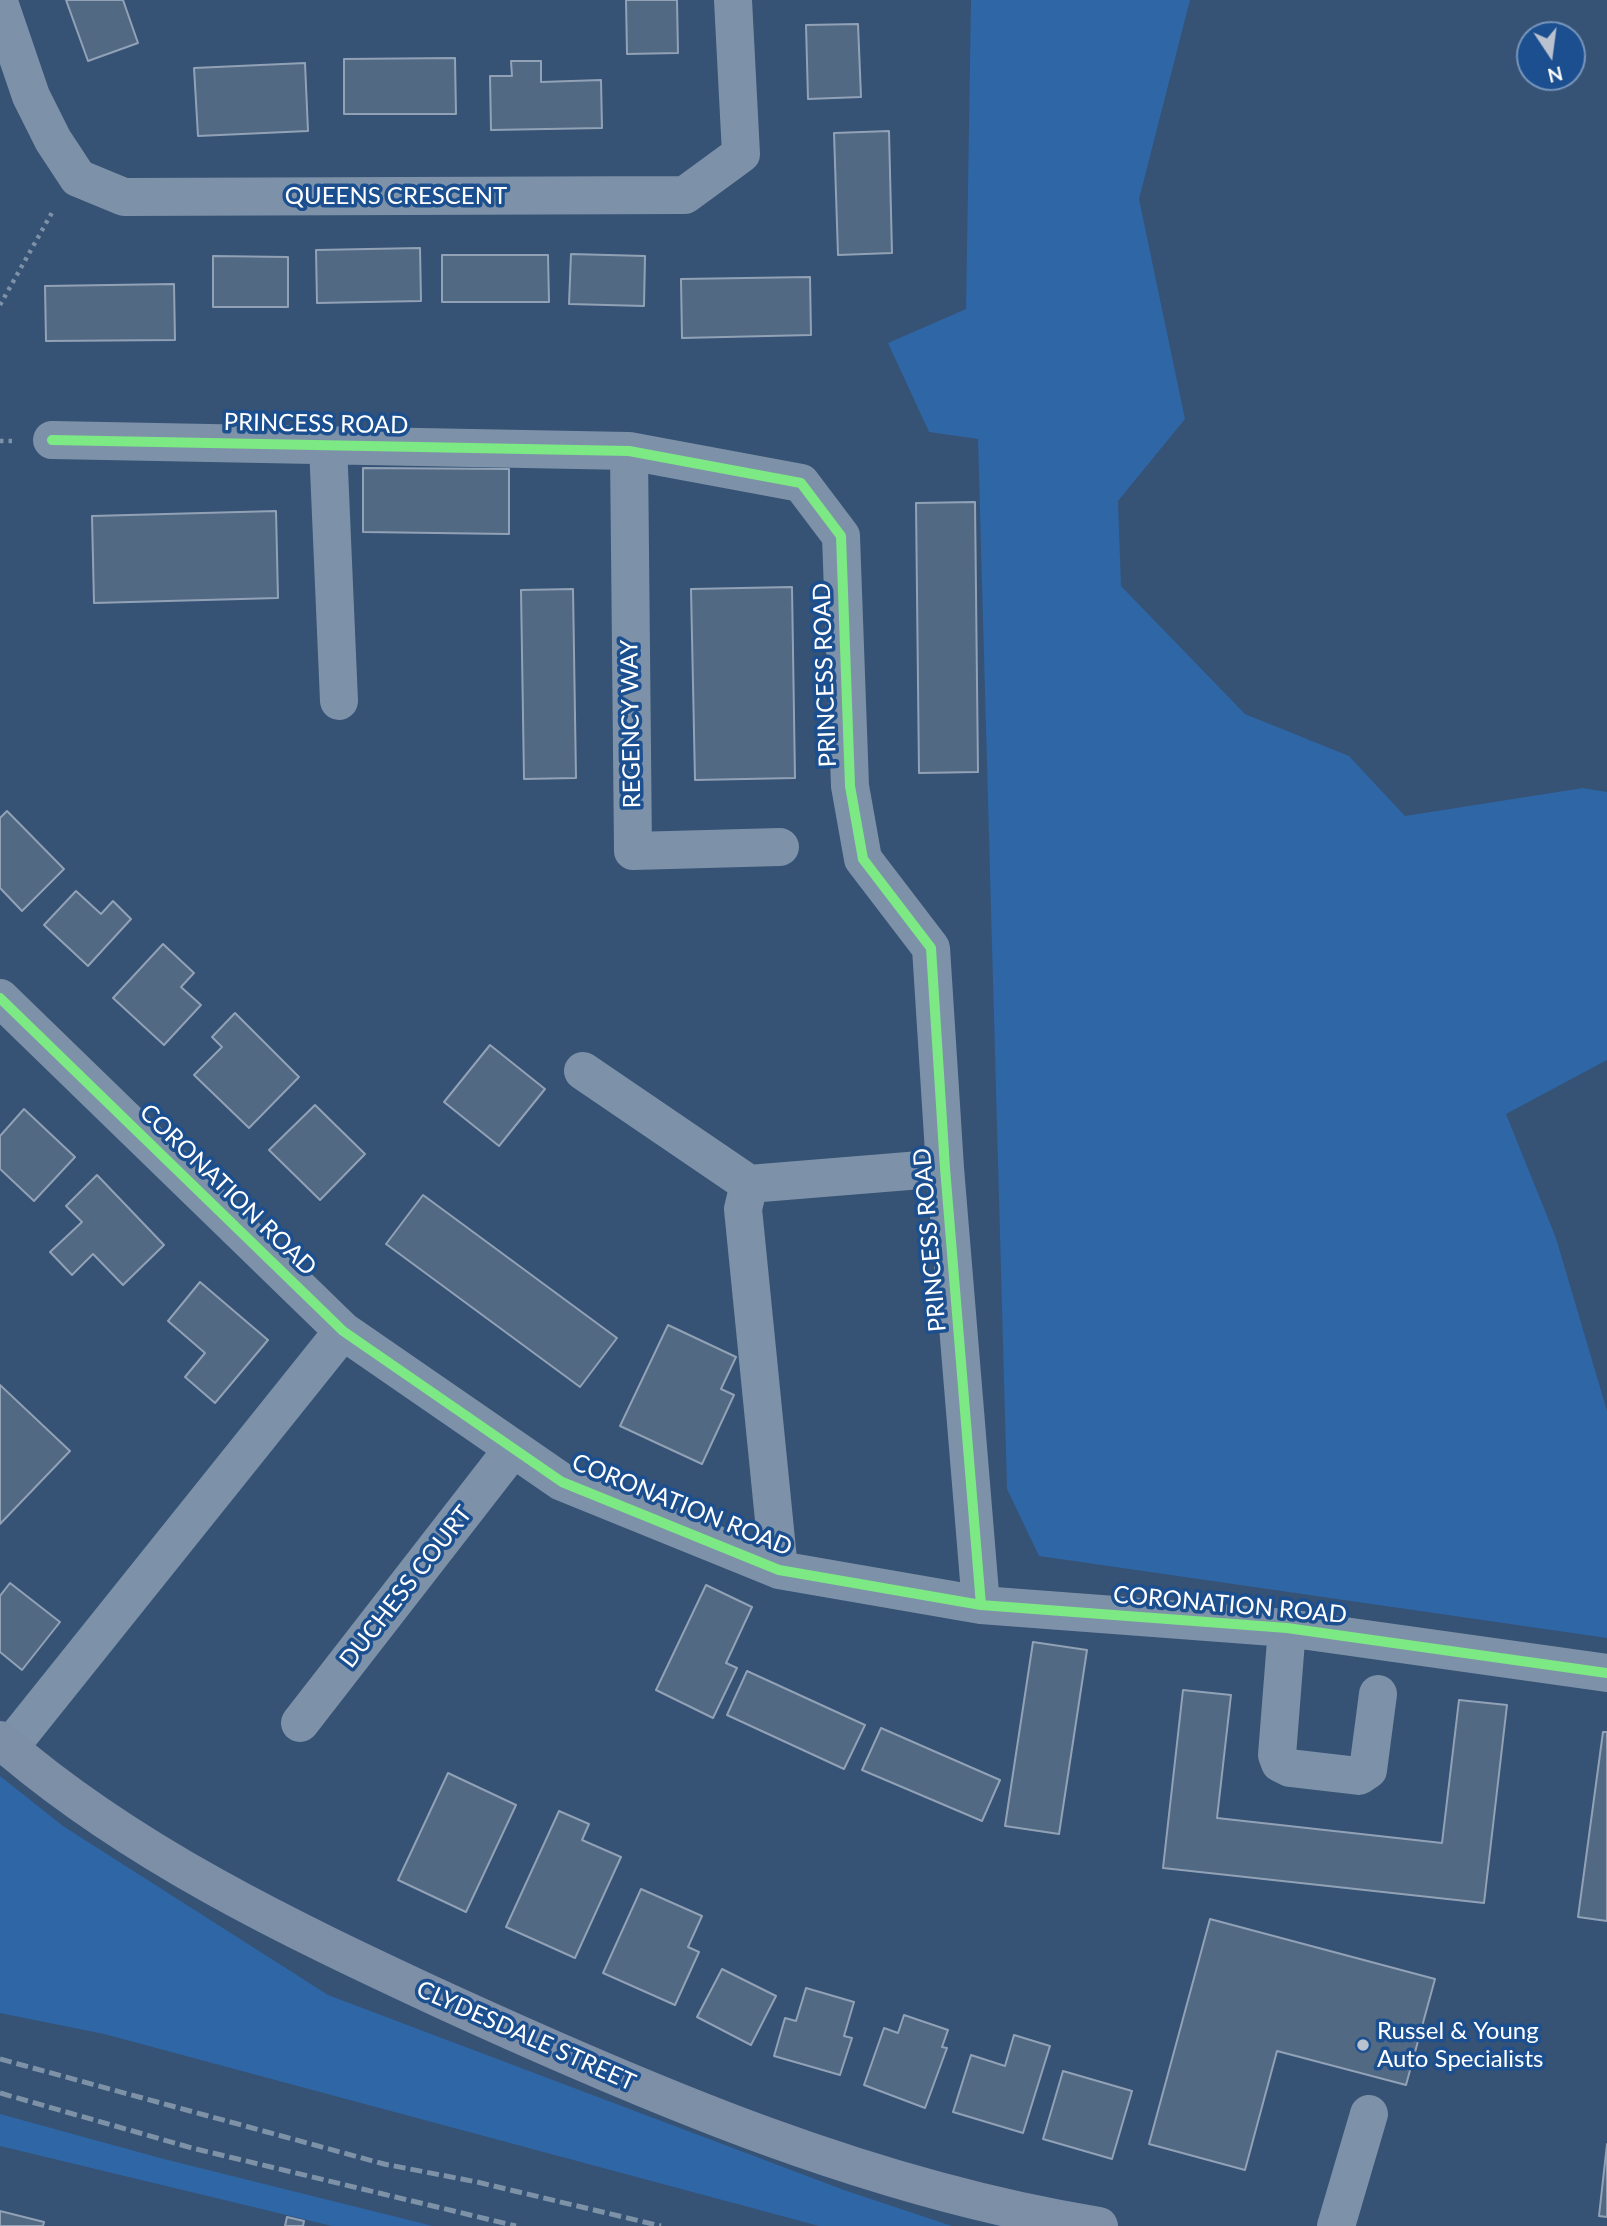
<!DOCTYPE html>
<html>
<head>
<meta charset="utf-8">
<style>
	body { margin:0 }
	#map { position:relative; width:1607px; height:2226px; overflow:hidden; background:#365274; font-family:Lato,sans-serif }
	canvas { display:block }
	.north { position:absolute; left:1516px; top:21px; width:70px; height:70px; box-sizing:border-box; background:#1b4f8f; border:2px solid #7695bc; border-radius:50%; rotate:167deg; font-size:19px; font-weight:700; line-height:28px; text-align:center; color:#fff }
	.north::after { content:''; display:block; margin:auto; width:24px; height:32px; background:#b9c2ce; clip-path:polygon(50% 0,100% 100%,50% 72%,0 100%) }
</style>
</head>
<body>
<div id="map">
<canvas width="1607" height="2226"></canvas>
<div class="north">N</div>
</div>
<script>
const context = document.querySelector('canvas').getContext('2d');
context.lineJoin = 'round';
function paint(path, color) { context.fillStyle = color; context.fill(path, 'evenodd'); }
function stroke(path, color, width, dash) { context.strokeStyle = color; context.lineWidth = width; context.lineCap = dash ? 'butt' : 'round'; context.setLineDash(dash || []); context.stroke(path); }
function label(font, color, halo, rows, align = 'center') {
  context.font = font + ' Lato,sans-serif'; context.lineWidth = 7; context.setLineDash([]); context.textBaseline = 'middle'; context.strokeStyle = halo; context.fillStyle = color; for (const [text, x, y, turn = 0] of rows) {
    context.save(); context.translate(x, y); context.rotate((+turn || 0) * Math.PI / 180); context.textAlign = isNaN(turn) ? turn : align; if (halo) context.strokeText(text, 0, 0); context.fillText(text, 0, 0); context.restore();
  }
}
paint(new Path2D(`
	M971 0H1190L1139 199 1185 419 1118 501 1121 586 1245 714 1349 756 1405 816 1583 788 1607 792V1060L1506 1114 1556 1238 1607 1411V1638L1039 1556 1007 1489 978 439 929 432 888 343 966 309Z
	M0 1776 63 1826 328 1995 844 2190 952 2226H819L104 2034 0 2013Z
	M0 2114 164 2159 433 2226H332L0 2146Z`), '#2f66a5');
const building = new Path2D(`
	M66 0H123L138 43 88 61Z
	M626 0H677L678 53 627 54Z
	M858 24 861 97 808 99 806 25Z
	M455 58 456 114H344V59Z
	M511 61H541V82L601 80 602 128 491 130 490 76H512Z
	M305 63 308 131 198 136 194 68Z
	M889 131 892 253 838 255 834 133Z
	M420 248 421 301 317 303 316 250Z
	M571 254 645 256 644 306 569 304Z
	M442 255H548L549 302H442Z
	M213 256 288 257V307H213Z
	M810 277 811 335 682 338 681 279Z
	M174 284 175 340 46 341 45 286Z
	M363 468 509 469V534L363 532Z
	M975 502 978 772 919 773 916 503Z
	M276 511 278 598 94 603 92 516Z
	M792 587 795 778 695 780 691 589Z
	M573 589 576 778 524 779 521 590Z
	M7 811 64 869 22 911 0 888V818Z
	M76 891 101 914 113 901 131 919 88 966 44 925Z
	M163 944 194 973 181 987 201 1005 164 1045 113 998Z
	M235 1013 299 1077 249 1128 194 1075 222 1047 212 1037Z
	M490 1045 545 1089 499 1146 444 1102Z
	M315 1105 365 1154 320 1200 269 1150Z
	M24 1109 75 1157 34 1201 0 1169V1136Z
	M97 1175 164 1245 123 1285 93 1254 72 1275 50 1252 82 1222 66 1206Z
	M423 1195 617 1338 580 1387 386 1244Z
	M200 1282 268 1340 215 1403 185 1377 205 1353 168 1321Z
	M668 1325 736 1357 721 1389 734 1395 702 1464 620 1426Z
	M0 1385 70 1451 0 1524Z
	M10 1583 60 1622 22 1670 0 1652V1596Z
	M706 1585 752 1607 726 1663 737 1668 713 1718 656 1690Z
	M1033 1642 1087 1650 1059 1834 1005 1826Z
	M747 1671 865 1725 844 1769 727 1715Z
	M1183 1690 1231 1695 1217 1818 1442 1843 1459 1700 1507 1705 1484 1903 1163 1868Z
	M881 1728 1000 1780 982 1821 862 1770Z
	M1603 1732H1607V1921L1578 1917Z
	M448 1773 516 1805 466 1912 398 1880Z
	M559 1811 589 1824 582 1840 621 1857 575 1958 506 1927Z
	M641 1889 702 1916 688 1947 699 1952 675 2005 603 1973Z
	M1210 1919 1435 1979 1406 2085 1277 2051 1245 2170 1149 2144Z
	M722 1969 776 1996 751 2045 697 2017Z
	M806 1988 854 2002 844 2036 852 2038 840 2075 774 2056 785 2018 796 2021Z
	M904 2015 948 2030 942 2047 947 2048 925 2108 864 2085 884 2028 898 2033Z
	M1014 2035 1050 2046 1023 2133 953 2112 971 2055 1005 2066Z
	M1063 2071 1132 2091 1112 2159 1043 2139Z
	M1607 2144V2217L1599 2216Z
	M0 2211 44 2222 43 2226H0Z
	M287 2217 304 2221 303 2226H285Z`);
paint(building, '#526984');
stroke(building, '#92a2b6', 2);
stroke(new Path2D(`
	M0 305 54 209
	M0 441H13`), '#7d92a8', 4.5, [3.5, 5]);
stroke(new Path2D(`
	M0 5 31 96 53 140 78 178 124 197 685 195 741 154 733 0
	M52 440 629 451 801 483 841 536 850 786 863 859 931 948 945 1168 981 1605
	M328 446 339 701
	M629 451 633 851 780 847
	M0 998 343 1331 562 1482 779 1570 981 1605 1287 1628 1607 1673
	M583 1071 749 1184
	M779 1570 743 1209 749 1184 945 1168
	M1287 1628 1277 1755 1280 1763 1290 1768 1359 1776 1368 1770 1378 1694
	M300 1723 512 1450
	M9 1748 343 1331
	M1336 2226 1369 2114`), '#7d92a8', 38);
stroke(new Path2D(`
	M0 1740C130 1853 290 1929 445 2001 655 2097 871 2189 1099 2226`), '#7d8ea7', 38);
stroke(new Path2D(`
	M0 2059 384 2164 477 2182 661 2226
	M0 2093 192 2148 516 2226`), '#7e92a7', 5, [12, 5]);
stroke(new Path2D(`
	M52 440 629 451 801 483 841 536 850 786 863 859 931 948 945 1168 981 1605
	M0 998 343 1331 562 1482 779 1570 981 1605 1287 1628 1607 1673`), '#7ce984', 10);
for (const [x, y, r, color] of [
	[1363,2045,7,"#b9c2ce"]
]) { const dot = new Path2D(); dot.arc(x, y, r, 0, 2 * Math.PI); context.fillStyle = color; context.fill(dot); stroke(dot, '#1b4f8f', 2.5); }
label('24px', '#fff', '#1b4f8f', [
	["QUEENS CRESCENT",396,196],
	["PRINCESS ROAD",316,424,1],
	["PRINCESS ROAD",825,675,-92],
	["REGENCY WAY",631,724,-91],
	["CORONATION ROAD",228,1190,44],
	["PRINCESS ROAD",930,1240,-95],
	["CORONATION ROAD",682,1505,22],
	["DUCHESS COURT",406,1587,-52],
	["CORONATION ROAD",1230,1605,5],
	["CLYDESDALE STREET",526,2036,24]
]);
label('24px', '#fff', '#1b4f8f', [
	["Russel & Young",1377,2031],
	["Auto Specialists",1377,2059]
], 'left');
</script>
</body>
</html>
